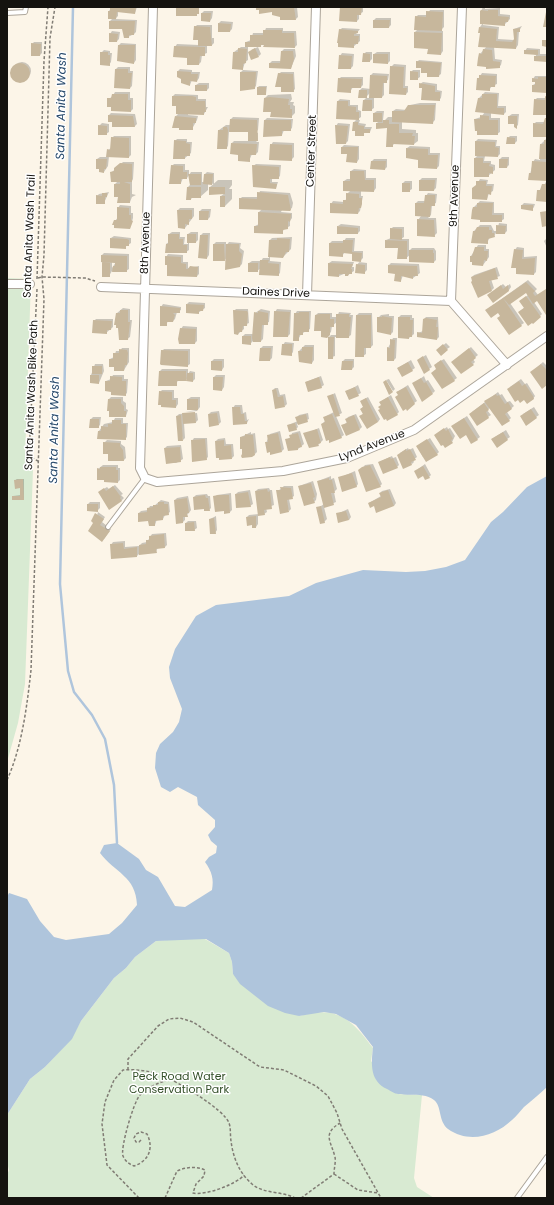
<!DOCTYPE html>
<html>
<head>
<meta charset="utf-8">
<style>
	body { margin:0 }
	#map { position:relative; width:554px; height:1205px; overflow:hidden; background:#fcf5e8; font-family:Poppins,sans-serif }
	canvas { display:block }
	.frame { position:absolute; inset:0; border:8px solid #15130f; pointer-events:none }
</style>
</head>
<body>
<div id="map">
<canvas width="554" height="1205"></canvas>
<div class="frame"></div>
</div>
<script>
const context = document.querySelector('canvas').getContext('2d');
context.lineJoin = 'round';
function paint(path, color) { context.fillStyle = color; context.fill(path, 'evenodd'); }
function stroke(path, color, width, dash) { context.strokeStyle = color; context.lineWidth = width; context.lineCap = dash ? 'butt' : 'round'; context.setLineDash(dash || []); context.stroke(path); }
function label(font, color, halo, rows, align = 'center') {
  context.font = font + ' Poppins,sans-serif'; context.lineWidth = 3; context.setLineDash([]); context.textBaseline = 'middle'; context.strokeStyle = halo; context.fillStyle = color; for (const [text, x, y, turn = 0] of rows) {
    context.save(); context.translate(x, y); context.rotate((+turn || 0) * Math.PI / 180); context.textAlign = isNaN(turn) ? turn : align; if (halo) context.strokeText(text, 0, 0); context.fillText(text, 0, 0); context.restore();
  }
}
paint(new Path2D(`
	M7 278 31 279 25 459 33 470 25 684 18 723 7 762Z
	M178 939H205L229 953 232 962 233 974 299 1016C336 1005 351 1018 373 1048L371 1061 397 1094 422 1095 414 1178 417 1187 434 1198H7V1175L9 1170 7 1162V1115L30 1079 45 1067 71 1039 81 1021 114 978 126 968 135 957 156 941Z`), '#d8ead2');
paint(new Path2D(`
	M547 476V1087C540 1094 532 1100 524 1107 520 1111 517 1116 512 1120 495 1136 469 1144 448 1129 438 1121 442 1106 434 1100 424 1092 409 1096 398 1094 395 1094 391 1091 387 1089 370 1081 371 1065 373 1047L356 1025 336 1014 324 1012 299 1016 285 1013 268 1006 240 984 233 974 232 962 229 953 206 939 156 941 135 957 126 968 114 978 81 1021 72 1039 45 1067 30 1079 7 1115V897L9 893 27 899 40 921 54 937 66 940 109 934 122 923 137 905C136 876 115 873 100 853L104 845 117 843 139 859 146 870 158 877 175 906 185 907 212 890C214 879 212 872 205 862L209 857 216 853 217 846 211 841 208 835 215 827V820L198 805 197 797 178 787 170 792 161 787 155 768 156 753 160 744 173 732 179 722 182 709 170 678 169 667 175 649 196 616 216 605 289 596 316 583 363 570 406 572 425 571 446 567 465 560 491 522 503 512 527 487Z`), '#afc5dc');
paint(new Path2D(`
	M112 7H137L135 13 118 11V16L115 19 137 20 136 32 134 34 128 37 122 28 110 21 113 18 109 11Z
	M257 7H297L298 17 296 19 281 16 273 11Z
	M341 7H363V12L359 14V19L357 21Z
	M483 7H485V9L500 8V14L510 15V19L504 25 481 11Z
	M430 10H444V27L440 31H443V51L441 54 429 48 415 32 418 29 416 17 418 15H427Z
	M204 11H213L212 18 210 21 202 13Z
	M376 18H391V25L389 27H374V20Z
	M221 21 233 22 232 29 230 31 219 23Z
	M483 23V25L499 27 498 39 514 40V29L522 26 519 31 518 45 516 48 494 46 495 59 502 60 501 65 499 67 480 54 487 46 480 27Z
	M197 25H212V38H214V43L212 45H207V53L202 55 201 62 199 64 175 47 177 44 199 45V39L195 27Z
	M266 28H283V31H296L297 45 295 47 264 46 265 44H263L260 46H248V60L245 62 243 69 234 52 241 47H246V42L251 40 253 33H264Z
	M342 28 360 29 356 34H360V41L353 47 340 30Z
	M112 31 120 32 119 39 117 41 110 34Z
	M34 42H42V53L40 55 32 44Z
	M121 43 136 44V60L134 63 118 60 119 45Z
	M258 47 261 54 259 56 251 50Z
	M527 48 540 49V54H547V61L535 60 536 55 525 51Z
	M284 49H295L296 56 291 68 270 63 272 61H281L282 51Z
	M104 50 110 51V53H112L111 62 109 65 101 53Z
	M366 52H372V59L370 61 364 54Z
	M377 52H390V61L388 63 374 54Z
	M342 53 354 54 353 66 351 68 340 56Z
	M419 60 442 62 441 74 438 76 428 72 417 62Z
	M13 71a9 9 0 1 1 18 0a9 9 0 1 1-18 0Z
	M394 64 406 65 405 86H408V92L406 94 391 67Z
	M118 67H130V71H133L132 86 130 88 116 69Z
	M180 69 192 70V72H200L199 78 197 81 192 80 190 85 182 79 178 71Z
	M243 70 258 71 256 86 254 88 241 72Z
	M413 70H420V77L417 79 411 72Z
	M281 72H294L295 89 293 91 282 86 279 74Z
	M373 73 389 74 388 80 384 82V95L382 97H374V108L371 110 364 100 366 98H370V93L366 97 360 90 362 88 371 89V75Z
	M482 73 497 74V84L492 86 489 90 478 79Z
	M535 76H547V92L533 85 536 83 533 79Z
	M341 77H363V85L361 87H353L350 92 339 79Z
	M423 82 437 84V90L442 91 441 98 439 100 423 87 420 84Z
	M199 83H209V88L207 90 196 85Z
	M259 86H267L266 94 258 87Z
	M115 92H130V98H133V109L131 111 108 99 112 97Z
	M485 92 499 93 498 106H506V112L504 114 491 113V118H500V132L497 134 475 119 481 117 485 112 479 98Z
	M175 94 198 95V99H206V107H208L204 114 188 113V115L198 116 197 120 192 129 176 116 179 113 177 105H173V96Z
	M291 94 292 99 290 102H294L293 105 295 106V113L291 117 272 111 265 98 268 95Z
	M547 95V114L535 100 537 98H546Z
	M340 99 350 100V105H358V110L361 111V117L357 120H360L359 123 366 124 365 127H372L370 132H365L363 135 354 122 357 119 338 101Z
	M420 103H436L435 120 432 123 402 122V129L416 130V133H418V141L414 144 395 143 392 146 388 127 377 123 379 121 374 113 377 111H384L383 120H385L388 117H393V111L396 109 407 110 410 105Z
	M111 113 135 114 137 124 135 126H113V122L109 115Z
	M512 114H519L518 125 516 127 509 116Z
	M233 117 259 118 258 130 255 133H258V140L256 142H259L258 152 256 154H252L249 161 239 154 232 143 234 141H248L250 132 229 131 228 146 226 148 219 130 226 125H230L231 119Z
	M547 117V136L534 124 536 122H544Z
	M267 118 293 119 292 128 290 130H284L282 135 265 120Z
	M102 123 109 124V132L106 134 99 126Z
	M338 123 350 124 348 141 346 143 336 126Z
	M114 136H131V155L129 157 109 156 108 166 104 172 97 159 100 157H107L108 150 111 148 112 138Z
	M510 136H517V141L515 143 508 138Z
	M547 138V180L529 179 533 162 535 159 540 160 541 144Z
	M177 139H187V142H192L191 153 185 158 175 141Z
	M478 139 497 140 496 146H500V154L498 156H485L484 161H491V164L495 165V170L488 176 475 158 478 155 476 141Z
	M273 142 294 143V157L291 160 271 145Z
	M344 145 359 146V159L357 162 342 147Z
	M410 146 430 147V153H440L439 166 437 168 407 148Z
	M502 157H509V165L507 167 500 159Z
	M374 159H387V167L385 169 372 161Z
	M123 162H134L133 179 132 181V194L136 195 132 197 130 202 119 196 115 184 118 181 111 173Z
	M174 164H185V170H189V175L191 172H202V182H204L205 174 207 172 214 173V184L208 183V190L200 197H193L191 199 188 187 190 185 189 175 187 178H183L181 183 172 166Z
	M256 164 281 165 280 176 278 178H272V182H278L276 188 254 186 253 166Z
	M354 169 366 170V178H376V188L374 191 361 190V196H363L360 211 358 213 331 204 333 201 344 202 347 198V194L351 190 344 181 347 179H351V171Z
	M422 178H437L436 188 434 190 420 180Z
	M480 179 488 180 487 184H494L493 191 489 193 487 199 476 186Z
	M218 180H232V185L229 189H232V199L225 206H221V196L225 193 210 194V187Z
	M547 180V202L538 191 542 189Z
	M405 181H412V189L409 191 403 183Z
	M260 191 290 193 293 203 292 208 289 210H282L281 212 292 213V218L290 221V226L284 229 282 233 255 226 259 224V212L262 209 240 199 242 197H258Z
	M109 192 104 203 97 196 99 194Z
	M428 193 437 194 436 203 432 205 431 215 428 218H436L437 233 434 236 418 220 421 216 416 203 418 201H425L426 196Z
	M480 201 494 202V213H504V219L501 221 474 207Z
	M524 203 535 204 534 207 532 210 522 205Z
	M120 205 131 206V213H133V218L130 228 113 224 118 217V208Z
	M180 208H194V216L185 228 178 210Z
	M202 209H211L210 217 208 219 200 211Z
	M499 223 507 224V231L505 233H496L494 236 490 237 487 243 473 232 480 225H491L494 231H497Z
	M341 224 360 226V231L358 233 338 226Z
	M393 227H404V237L401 239H409V251L412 248H434L436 251V260L434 262 410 255 406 258 399 247 386 240 391 238V229Z
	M172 232H180V237H185L184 244H188V234L191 232H198V240L196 242H189V250L186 252 166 244 169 242V234Z
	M203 233H210L209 255 207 258 201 235Z
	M114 236 131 238V243L125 247 111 238Z
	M292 237 291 249 283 257H270V261L281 262 280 273 278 275 261 268 257 271 249 263 252 261H261L263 258H269L270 240 272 238Z
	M346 238H355L354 251H363V258L359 262 367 263V270L364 273 357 265 360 261 353 253 345 252 342 256 330 243 332 241H344Z
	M546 239H547V248L544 241Z
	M216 242H226V246L229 242 241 243 240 248 244 251 242 264 240 266 227 258 224 260 214 244Z
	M478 245H486V249H489V257L483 265 471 256Z
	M517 247 524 248V257L537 256 536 272 534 274 517 267 515 250Z
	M104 253 129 254V269L126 271H112L109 276H103L102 255ZM112 262H116L112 268Z
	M168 254 183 255V262H188V268L199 266V274L197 276 168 264 166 257Z
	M332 261 354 262 352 267H354V271L348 275 346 273 339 276 329 263Z
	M391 263 419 264 420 273 413 278 403 275 401 281 389 265Z
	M497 267 500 276 491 279 494 288 492 290 473 281 472 277 474 275Z
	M528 280 537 289 535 291 538 295 547 289V313L537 299 534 302 542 314 539 317 519 312 525 307 523 299 528 295 526 292 510 303 524 323 521 325 489 308Z
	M503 284 506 287 510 284 511 287 509 290 491 293Z
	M189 302 205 303V308L198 313 187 304Z
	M163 304 181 307V310L177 312 175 319 173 321H168L166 325 161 307Z
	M123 308 130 309V320H132L130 337 127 339 117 313Z
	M236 309H248L249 323 244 325V329L238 334 234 311Z
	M261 309 270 311 269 322 264 324 263 339 261 341H253L250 344 243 336 245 334H254L255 313Z
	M277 309 291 310 290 334 288 336 275 312Z
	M297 311H311L310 329 301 334 298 340 295 314Z
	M339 312 351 313 350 315H353L351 335 348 337H335V356L329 358V337L331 335H337V322L332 326 331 332 329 334 322 330 316 315 318 313H332V317H337Z
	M359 313H372L373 345 371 347H366V354L363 356 357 315Z
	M389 314V316H394L393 332 391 334 378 318 381 315Z
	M401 315H412V318H414V334L409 338 399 337V317Z
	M426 317H438L439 337 437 339 418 333 423 331 424 319Z
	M96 319H113V327L106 333 94 321Z
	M183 326 197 327V341L195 343 181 329Z
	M393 338H397L396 358 394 360 388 348Z
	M285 342 294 343 293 352 291 355 283 345Z
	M446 343 450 347 447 349 440 348Z
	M305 345H314V360L312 363 299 351Z
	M263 346H273L272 358 270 360H260L261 348Z
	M471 347 478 355 473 359 475 362 473 364 455 360Z
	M122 348H129V362L124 370 115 366 110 359 114 357 116 351H120Z
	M164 349H190V364L187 366 162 351Z
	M426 355 432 367 429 369 421 358Z
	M214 359H224V367L222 370 212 361Z
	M345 359H354V367L352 369H342L343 361Z
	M444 359 457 378 443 388 437 363Z
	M411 360 415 368 403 376 398 368Z
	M543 362 547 366V384L534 370Z
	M95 364H103L104 371 99 383 91 375Z
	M162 369H188V374L190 371 195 372V379L193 381 188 378 185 380H178L176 385 160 371Z
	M113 375H124V379H128L127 393 125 395 112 391 106 381 111 379Z
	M216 375H225L224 387 222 390 214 377Z
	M321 376 324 385 321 387 306 382Z
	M424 376 426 381 428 380 435 391 433 393 413 384Z
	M389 379 395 389 393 391 386 380Z
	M521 379 525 384 527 383 535 396 533 399 510 387Z
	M358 385 361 393 349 399 346 392Z
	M408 385 417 401 407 408 397 392Z
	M275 388H278L280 395 285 394 287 404 285 406 273 390Z
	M162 390H174V398H178V404L176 407 160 392Z
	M498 392 500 395 502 394 507 402 510 401 514 406 507 412 511 418 509 420 490 408 487 410 491 415 488 417 472 412Z
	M335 393 342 413 336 416 344 435 341 437 322 424 325 421 324 418 326 416 334 412 328 397Z
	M391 395 399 412 397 414 382 405 380 402Z
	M111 397H123V401L126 403V409L128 410 126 416 109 399Z
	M191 397H200V407L197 411 185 412 196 410 188 399Z
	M368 397 380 419 378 422 360 416 363 414 361 409 364 406 361 401Z
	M235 405H242L243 413 246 412 247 420 249 419 247 423 233 408Z
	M534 407 539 415 526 424 523 414Z
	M219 411 221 422 219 424 209 414 211 412Z
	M197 413 198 420 196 422 184 423 185 438 183 440 177 416 179 414Z
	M308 413 309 419 297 424 298 427 296 429 288 425 298 421 297 417 299 415Z
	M356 414 362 427 360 429 343 426 347 422 346 420 348 417Z
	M467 416 480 437 472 443 466 434 455 424Z
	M93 417H101L100 425 98 427H90L91 419Z
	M115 418H123V423H128L127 437 125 439 99 431 104 424 113 422Z
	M447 427 448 429 450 428 455 436 452 442 435 435Z
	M319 428 323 440 318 445 305 434Z
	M506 430 510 437 497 446 495 437Z
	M280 431 284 449 282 451 266 443 270 434Z
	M300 431 304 444 298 449 286 440 291 437 292 433Z
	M251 432V434L255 433 257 452 255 454 241 437Z
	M194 438H207L208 457 206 459 192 441Z
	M225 438 226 444H233L234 456 232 458 216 441 218 439Z
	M430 438 439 452 437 454 423 457 417 446Z
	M107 440 121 441V444L125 447 126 458 124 460 109 454 104 443Z
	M181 445 183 459 176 463H167L165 448 167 446Z
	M408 448 409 450 413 448 417 457 413 460 414 462 412 464 400 453Z
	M392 456 393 458 396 457 399 465 397 467 379 462Z
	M373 464 382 484 380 486 360 471 365 465Z
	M425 464 431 475 429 477 418 469Z
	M103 465H118V468H120V480L118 482 98 469Z
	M355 471 358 484 356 487 339 478Z
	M331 476V479L334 478 337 489 334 492 336 502 324 507 327 519 324 522 318 508 324 504 318 481Z
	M16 479H24V499L13 496 21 495V487Z
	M313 481 317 494 316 500 314 502 299 486Z
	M115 485 123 494 121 495 124 498 121 501 102 490 107 487 109 489Z
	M284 486H293L294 496 289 499 291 509 289 511 278 491Z
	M269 488 270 490H272L274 505 266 508 267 512 264 514 258 515V524L256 527 247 517 249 515 259 514 256 491 258 489Z
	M390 489 396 503 394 506 374 505 369 503 381 496 380 493 382 491Z
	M250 490 253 504 250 506 236 494 238 492Z
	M231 493 232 510 230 512 215 497 217 495Z
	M207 494 208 496H210L211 508 209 510 194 497 196 495Z
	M188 496 191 510 189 513 185 516V520L183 522 175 500 177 498Z
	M161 500 169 502 170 512 165 515 163 519H157L155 525 139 513 141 511 148 510 150 506H154Z
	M90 502H100V508L97 511 88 510V504Z
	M348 509 351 517 349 520 337 514Z
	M98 512 105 517 102 522 111 529 104 539 95 523Z
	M216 516 217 530 215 533 210 519Z
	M188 521H196L197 528 194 530 186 523Z
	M166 533 167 545 165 547H158L156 552 139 554 137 556 111 545 113 542 125 541V547L139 546 142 543 147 542 152 534Z`), '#0003');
stroke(new Path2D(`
	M73 7 60 584 68 671 74 692 92 715 105 739 114 785 117 843`), '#afc5dc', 2.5);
paint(new Path2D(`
	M110 7H136L135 14 117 12 116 19H108V11H110Z
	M176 7H197L199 8V14H197V16H176Z
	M256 7H294L296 20H280V17L272 15V12L259 14V10H256Z
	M340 7H362L361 15H357V22L339 21Z
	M481 10 488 11V10H498V16L509 17 508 22H505V26L480 24V11Z
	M426 11 443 12 442 31 414 30 415 16 426 17Z
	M546 12H547V27H543Z
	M201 13H211L210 22 201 21Z
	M373 20H390L389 28H373Z
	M109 21H135L134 35H129V38H124L122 29H109Z
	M218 23 231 24 230 32H218Z
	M194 26 210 27 212 46H198V40H193Z
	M479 27 497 29 496 41 512 42 514 39 513 29 520 28V32H517L516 49 478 47 480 33H478Z
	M339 29 358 31V33L354 34V36H359L358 44H354V48L338 47V43H337Z
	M263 30H282V33H294L295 48 263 47 264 45H261V47H245V42H250V35H263Z
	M414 32 442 33 441 55 427 54 428 49 414 48Z
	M109 33 118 34 117 42H109Z
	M542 40H547V47L542 46Z
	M31 43 41 44 40 56H31Z
	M118 45H135L134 64 117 61Z
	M174 46 205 47V56H200L199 65H187V58L173 57Z
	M238 48 247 49 246 63 243 64V70L232 69 233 52H238Z
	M255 48 259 57 251 60 248 52Z
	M483 49 492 50 493 61 500 62V68L486 69V67L477 66 478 58 479 53 482 54Z
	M524 50H538V55L524 54Z
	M281 51H293L294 59 291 69 269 68V63H280Z
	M100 52H108V55H110V66L100 65Z
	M363 53 370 54V62H362Z
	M373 54H388V64L373 63Z
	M339 55 352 56 351 69H338Z
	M534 56H547V62L534 61Z
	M416 61 441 63 439 77H427V73H421V68H416Z
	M10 73a10 10 0 1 1 20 0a10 10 0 1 1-20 0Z
	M390 66 404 67 403 88H407L406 95 389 94Z
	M115 69H128V73H132L130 89 114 88Z
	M177 71 191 72V74H198L197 82 190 81V86L181 83V79L177 77Z
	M410 71 418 72V80H410Z
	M240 72H256L255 89 240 91Z
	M278 73 293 74 294 92H281V87H275Z
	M370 75 387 76V83H383L382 98H369Z
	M479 75 496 76 495 87H490V91L476 90 477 78H479Z
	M538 77H547V93L532 92V85H535V82H532V78L538 79Z
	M338 78 362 79 361 88H351V93L337 92Z
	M419 83 435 86V92H440V101L421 100 422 88H419Z
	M195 85H207V91H195Z
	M257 87H266V95H257Z
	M359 90H367V98H358Z
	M112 94H128V100H131V112L111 111V107H107V98H111Z
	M482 94H497V108H504V115L475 112 478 98H482Z
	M172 96H192L196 97V101H205L206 112H204V115L176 114V106H172Z
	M545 96 547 97V115H533L534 99 545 100Z
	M270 97 289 99 288 105H290V109H292V118L270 117 271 112H263L264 98Z
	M363 100H372V111H362Z
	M337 101H348V106L356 107V112H359V120L336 119Z
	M408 105H435L433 124 392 122V111H404Z
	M373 113H382V122H373Z
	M108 115 133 116 135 127H112V122H108Z
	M480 115 489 116V120H498V135H477V131H475L474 119H480Z
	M175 116 196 118V123H193V130H179V128H172Z
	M508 116H517V129L514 127V124H508Z
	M545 118H547V137H533V123L543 124Z
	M230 119 257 120 258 141H248V132H229Z
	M264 120H291V131H282V136L263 137Z
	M383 120H389V124H399V133H413L412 136H415L414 145 393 144V147H386L387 128 376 129V123H383Z
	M353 122H358V125L364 126V129H370V133H364V136H355V131H352Z
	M98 125 107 126V135H98Z
	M335 125 348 126 346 144H336Z
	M223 127H227L228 130 227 149H217L218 130H223Z
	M111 137 129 138V158L106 157 107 149 110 150Z
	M507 137 515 138V144H506Z
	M174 140 186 141V143L190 144V156H185V159H173Z
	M544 140H547V159H539L540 144H544Z
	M475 141 495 142V147L499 148 498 157 475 156Z
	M231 143 257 144 256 155H250V162L238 161V155L230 154Z
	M270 144 292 145V161L269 160Z
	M341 147H358L357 163 346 162 347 154H341Z
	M406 148 428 149V155H438L437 169 418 168V160L406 158Z
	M474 158H483V163H490L489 166 493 167V174L489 173V177H474Z
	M96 159H107L106 169H104V173L99 172V169H96Z
	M499 159H508L507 168H499Z
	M371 161H386L385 170 370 169Z
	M532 161 547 162V181L528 180 529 173H531Z
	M120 163 132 164V182H124L130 184V203H117L118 197H114V184H120V182H111L110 172 114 171V168Z
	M171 165 183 166V172H187V179H181V184H169Z
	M252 165 279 167V179H270V183L277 184 276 189 253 187Z
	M350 171H364L365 180H374V192L343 191V181H350Z
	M188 174H201V185H190Z
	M204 174H213L212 185 203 184Z
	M419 180H435L434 191H419Z
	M476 181H486V186H492L491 195 488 194 487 200 472 199V188L476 185Z
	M402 183H410V192H402Z
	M542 184H547V202L536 201 537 190H540Z
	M187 187H201V198H191V200H186Z
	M209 187H225V194L209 195Z
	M257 192 288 195 291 210 290 211 239 209V198L257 199Z
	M102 193H107V197H105V204H96V195L102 196Z
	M346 193 359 194V198H362V204L361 208H359L358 214 330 213V203L343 204V200H346Z
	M425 195H435V206H431L430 217 415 216V203H424Z
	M220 196H225V207H220Z
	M477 203H493L492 215H502V222H480V220L471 219 472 210 473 207H477Z
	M521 205H533V211L521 209Z
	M117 207 129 208V215H131V220L133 221 130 229 114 228V225H112L114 220H117Z
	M177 210H192V219H189V225L185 224V229L178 228Z
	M199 211H209L208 220H199Z
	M547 211V226L542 227 540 212Z
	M258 212 291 214 290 222 288 221V229L283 230V234L254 233V226H258Z
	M417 219 434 220 435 237 417 236Z
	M496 225 506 226 505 234H496Z
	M337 226 358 228V234H337Z
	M477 227H489V230H492V233H494L495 237 488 239V244L471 243 473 231H475Z
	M390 228 402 229V240L390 239Z
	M168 234H179V239H183V245H187V253H165L166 244H168Z
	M187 234H196V243H187Z
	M200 235H208L207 259 198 258Z
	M110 238 127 239 129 240V246H126V249L110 248Z
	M277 238 290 239 289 252H286L283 258 268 257 269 240H277Z
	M343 240H353L352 252 362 253 361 262 352 261V254L343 253V257L329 256V243H343Z
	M385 240 407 241V259H397L398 248H385Z
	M213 244H224L225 261H213Z
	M226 244H239V251L242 254 240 267 225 270Z
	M475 247H484V251H488L487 261 484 260 483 266 472 265V262H470V256H472Z
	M514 249 523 250 522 259 535 258 534 275 516 274V268H511Z
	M409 250H433V253H434V263L409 262Z
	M101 255 127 256V272H112L113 266H115V263L101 262Z
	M165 256 181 257V263L186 264V269H188L190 266 198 267 197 277 167 276V265H165Z
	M260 260H269L268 263 279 264V276L259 275Z
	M102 262 110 263V277H102Z
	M248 263H258V272H248Z
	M328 263 353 264 351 269H352V274H349L348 276H345V274H339V277L328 276Z
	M356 264 365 265V274L355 273Z
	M388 265 417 266 418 276H413V279L401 276V282L394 281 395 274 388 273Z
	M495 268 498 279 489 281 492 291 478 298 471 282 472 281 471 277Z
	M526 282 535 291 533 293 535 296 546 289 547 290 546 315 537 301 533 304 526 293 509 305 503 298Z
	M501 285 503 289 508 285 509 291 493 303 487 295Z
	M526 296 541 317 533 324 532 323 528 326 518 312 524 308 519 301Z
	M503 298 522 326 509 335 497 318 500 316 498 313 491 318 485 310Z
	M186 304 204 305 203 311H199V314L186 313Z
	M160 306 180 308V313H173L175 315 173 322H167V326H160Z
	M120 310H128V322H130L128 340H119L118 328H116V325H114L116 313H120Z
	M233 310 247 311 248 313 247 326H243L242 332H239L238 335 234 334Z
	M258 311 268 313V325H262L261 342H253L252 338 254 312 258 313Z
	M274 311 290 312 288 337H273Z
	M299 312H309V332H303V335H299V341H293L294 313H299Z
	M320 314H330V319H334V327H330V335L327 338 321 337V331H314L315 315Z
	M336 314H349V317H351L349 338H336Z
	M356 315H371V348H364V357H355Z
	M382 316 392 318 391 335 377 332V317H382Z
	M398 317H410V320H413L412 337H409V339L398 338Z
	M426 318 437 320 436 327H438L437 340 417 337V332L422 333 423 319Z
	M93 320 112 321 111 330H107V334L92 333Z
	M180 328 196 329 195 344H179L178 339Z
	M242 336H251V345L242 344Z
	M328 337H334L333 359H328Z
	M390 339 395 340 394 361H387V347L390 348Z
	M282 344H292V356L281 355Z
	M443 344 448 350 441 356 436 350Z
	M302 347H313L312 364 299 362 298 351H302Z
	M260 348H271L270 361H259Z
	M469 348 476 358 471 362 474 365 461 374 451 362Z
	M119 349 127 350 128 353 127 365H125L124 371H114V367H109V359H113V353H119Z
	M161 350 188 351V367L161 365 160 364Z
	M423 356 430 370 424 374 417 360Z
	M441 360 455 381 442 389 431 373 436 369 434 365Z
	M211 361H222V371L211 370Z
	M342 361H353L352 370H341Z
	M408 362 413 371 402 377 397 368Z
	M541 364 547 370V385L542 389 530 372Z
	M92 366H102V374H92Z
	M159 371H186V381H177V386H158Z
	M187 373H193V382L186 381Z
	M90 375H99V384L90 383Z
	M110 376 122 377V381H126V396L111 395V392L105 391V381H110Z
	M213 377H223L222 391 213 390Z
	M319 377 322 388 308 392 305 382Z
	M421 378 424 383 426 382 433 394 422 402 412 383Z
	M386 380 393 392 389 395 383 382Z
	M519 381 522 386 525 384 533 396 534 399 527 404 524 400 520 403 518 400 515 402 507 389Z
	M355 387 359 396 349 400 345 391Z
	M406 387 415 404 407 411 406 409 403 411 395 397 398 395 396 392Z
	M276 389 278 397 283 396 285 407 275 409 272 390Z
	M159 391 172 392V400H176V408L161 407V405H158Z
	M333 394 340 416 335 417 327 396Z
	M496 394 497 396 499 395 505 404 508 402 512 409 505 414 510 421 502 426 484 401Z
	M388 397 398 415 387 421 386 419 384 420 378 410 380 409 378 407 381 405 379 402Z
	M366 398 378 422 367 429 359 416 363 414 360 409 363 407 360 401Z
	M108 399H121V403L124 406V411H126V417H109V411H107Z
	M187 399H198V410H187Z
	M484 403 489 410 486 412 489 418 477 426 469 414Z
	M232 407H240L241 414H244L245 421H247V424L233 425Z
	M531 409 537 418 526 426 520 416Z
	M195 412 196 423 183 424 182 413Z
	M217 413 219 425 209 427 208 414Z
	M306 414 308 422 298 425 295 417Z
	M332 414 342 438 329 443V440L326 441 321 424 325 422 323 417Z
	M181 415 183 441H178L176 416Z
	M354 415 360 430 346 436 341 425 347 423 345 419Z
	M464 418 478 440 471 444 466 435 460 439 451 426Z
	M90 419H99V428H89Z
	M112 420H121V424H126V440L97 439 98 431H101V426L108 427V424H112Z
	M295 423 297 430 289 432 287 425Z
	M444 428 446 431 448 429 453 439 451 440 453 443 445 448 443 445 441 446 434 435Z
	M317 429 321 443 318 444 319 446 309 448 303 433Z
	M503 432 508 440 497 448 491 439Z
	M278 433 282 452 270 455V452L267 453 265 442H268L267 435Z
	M298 433 302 447 298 448V450L288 451 285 439 290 438 289 435Z
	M245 434 253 435 255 455 252 457 242 458 241 456 242 454V449H240V437L245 436Z
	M205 439 207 460 192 462 191 440Z
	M427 439 438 455 426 462 416 446Z
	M224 440V446L231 445 232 459 219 460V458H216L215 441Z
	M103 442 120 443V446L123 450 124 461H108V454H103Z
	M180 447 181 462 166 464 164 448Z
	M406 449V451L410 449 416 460 411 462 412 465 403 469 397 455Z
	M390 457 391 459 393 458 398 468 383 474 378 462Z
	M370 465 381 487 366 492 358 470 362 467Z
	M423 466 430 478 425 480 423 476 418 479 414 471Z
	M100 467H116V470H118V483L104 482V480H97V468L100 469Z
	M352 473 357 487 342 492 338 477Z
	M329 478V480H332L335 493H331L334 505 324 508 317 481Z
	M23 479 24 500H12V496H20V488L15 489 14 480Z
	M311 483 315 497 313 498 315 503 304 506 298 486Z
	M113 486 121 497 120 498 122 501 109 510 98 492 104 488 106 491Z
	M280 487 291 488 293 499 287 500 289 512 280 514 276 490H281Z
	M267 489 268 492 270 491 272 509 264 510 265 515 258 516 255 491Z
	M388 490 394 506 376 513 374 506 370 508 368 503 381 497 379 493Z
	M248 492 251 507 236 508 235 494Z
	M205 495 206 498H208L210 511H204V509L194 510 193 497Z
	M218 495H229L230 513 224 514V511L215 512 213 496Z
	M187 498 189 513H187L188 517H183V523L176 524 174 500Z
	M158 502H164V504H168L169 515 163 516V520L155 521V526H149L148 521 138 522V513L147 512V508L153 507V505H158Z
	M87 504H98V512L87 511Z
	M321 506 325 523 320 524 316 507Z
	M346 511 349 520 338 523 336 513Z
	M95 513 104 519 100 525 110 531 102 542 88 531 93 523 91 521Z
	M256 516V528H252V525L247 526 246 517Z
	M214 518 216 534H210L209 519Z
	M194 522 195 531H185V523Z
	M164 534 165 548 156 549 157 553 139 555V545L146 544V540H149V536Z
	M123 543 124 549 137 547V557L111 559 110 544Z`), '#c7b79c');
const lane = new Path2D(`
	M7 13 25 12 26 7
	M108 527 145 478
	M517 1198 547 1157`);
const street = new Path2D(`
	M153 7 140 468 145 478 157 482 283 471 347 458 414 430 547 336
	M462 7 451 301 507 365
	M7 284H30
	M101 287 451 301
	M307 295 316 7`);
stroke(lane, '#aca59a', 6);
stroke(street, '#aca59a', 10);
stroke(new Path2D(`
	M38 278 42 277 85 278 95 281
	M37 279 44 61 48 7
	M37 289 29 456 38 461
	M7 780C22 747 27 706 31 670L44 299 42 277 44 255 50 38 55 7
	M128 1070V1059L158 1026 169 1019 180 1018 193 1022 260 1067 284 1070 316 1086 328 1096 337 1113 342 1129 381 1198
	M141 1140 139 1142H136L134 1138 136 1134 141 1132 147 1134C154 1148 149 1161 134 1166 129 1164 125 1161 123 1156 120 1148 134 1101 140 1095 149 1086 159 1083 170 1079
	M334 1174 358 1190 378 1193
	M139 1198 107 1165 102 1124 105 1102 114 1080 123 1070C136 1069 150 1071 162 1075 176 1081 224 1109 229 1123 231 1128 230 1135 231 1141 233 1157 239 1173 252 1184 263 1194 282 1191 295 1198
	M165 1198 177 1171C186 1167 196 1166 205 1170L204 1176 196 1184 193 1193C205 1196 237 1184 244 1175
	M301 1198 334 1174C334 1168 336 1162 335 1157 331 1141 322 1134 340 1123`), '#807c74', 1.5, [3, 2]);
stroke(lane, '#fff', 4);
stroke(street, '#fff', 8);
label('11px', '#15130f', '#fff', [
	["Center Street",312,151,-88],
	["9th Avenue",455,196,-88],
	["Santa Anita Wash Trail",30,236,-88],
	["8th Avenue",146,243,-88],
	["Daines Drive",276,293,2],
	["Santa Anita Wash Bike Path",32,395,-88],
	["Lynd Avenue",372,446,-21]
]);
label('11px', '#334f28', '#fff', [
	["Peck Road Water",179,1077],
	["Conservation Park",179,1090]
]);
label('italic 12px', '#284a6c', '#fff', [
	["Santa Anita Wash",62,106,-89],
	["Santa Anita Wash",55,430,-89]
]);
</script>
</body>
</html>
